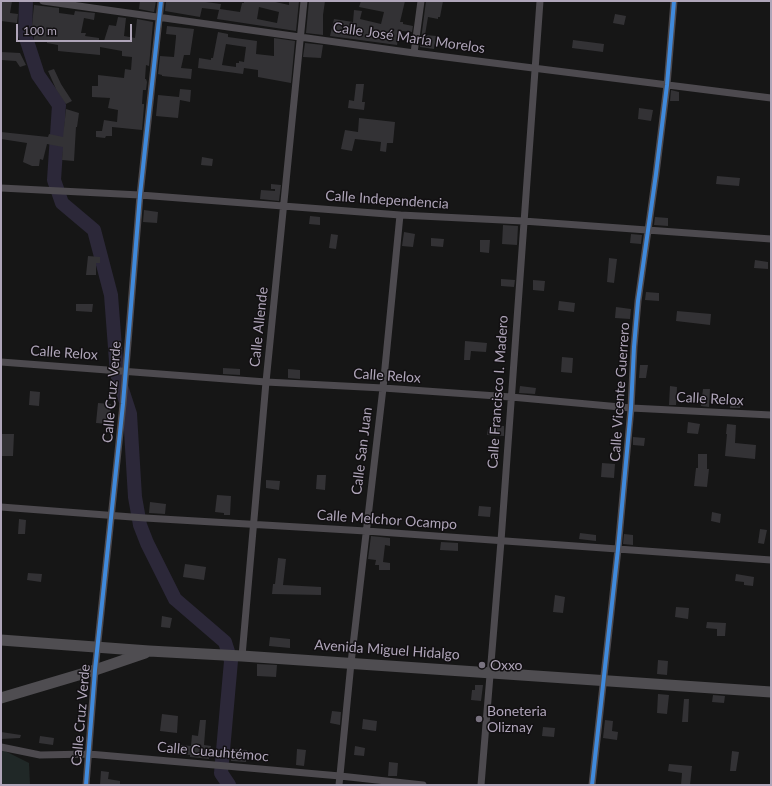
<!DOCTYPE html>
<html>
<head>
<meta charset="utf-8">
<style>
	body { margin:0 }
	#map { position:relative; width:772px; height:786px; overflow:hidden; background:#161616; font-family:Lato,sans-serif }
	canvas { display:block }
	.frame { position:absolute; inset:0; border:2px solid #afa5b9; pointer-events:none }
	.scale { position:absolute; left:16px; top:24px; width:116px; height:18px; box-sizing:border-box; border:2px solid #afa5b9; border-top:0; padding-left:5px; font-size:12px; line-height:14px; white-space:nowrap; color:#afa5b9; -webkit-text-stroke:3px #121012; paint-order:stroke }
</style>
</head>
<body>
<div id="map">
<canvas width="772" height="786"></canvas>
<div class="frame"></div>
<div class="scale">100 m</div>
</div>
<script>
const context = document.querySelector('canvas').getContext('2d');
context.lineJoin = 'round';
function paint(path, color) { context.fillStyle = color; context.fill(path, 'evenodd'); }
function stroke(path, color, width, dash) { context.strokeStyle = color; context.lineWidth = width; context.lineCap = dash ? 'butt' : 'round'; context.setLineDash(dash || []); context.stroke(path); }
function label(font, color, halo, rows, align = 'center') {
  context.font = font + ' Lato,sans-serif'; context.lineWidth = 3; context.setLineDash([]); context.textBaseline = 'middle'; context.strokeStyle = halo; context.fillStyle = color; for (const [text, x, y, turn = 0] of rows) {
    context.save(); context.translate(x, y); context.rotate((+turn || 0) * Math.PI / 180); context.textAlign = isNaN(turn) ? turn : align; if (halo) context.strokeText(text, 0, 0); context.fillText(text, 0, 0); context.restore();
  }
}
paint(new Path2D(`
	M1 749 29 763 30 785H1Z`), '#202827');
stroke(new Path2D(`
	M26 1 25 35 38 75 59 105 54 180 62 203 94 230 111 295 117 374 130 414 135 497 140 525 147 543 175 599 225 642 231 661 221 773 229 785`), '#2c2839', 14);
paint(new Path2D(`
	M1 1H12L10 13 18 14 17 23 1 21Z
	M140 1H156L154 12 139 9Z
	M166 1H198L221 4 220 9 240 12 242 3H244V1H271L289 5V1H299L296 31 217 19 219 10 202 8 200 17 165 11ZM259 7 279 12 277 23 257 19Z
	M309 1H325L323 15V35L306 33Z
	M361 1H405L400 22H403V24L413 26 412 32 402 31V34L399 33 397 45 330 36 334 19 353 22 354 10 362 11 360 19 381 24 384 12 359 7Z
	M426 1H443L440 17H438V19L428 17 425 35 436 36 434 49 420 47Z
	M34 5 59 8V13L74 15 75 11 95 13 94 20 84 18 81 33H86L85 36 99 38V40L104 41 109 25 116 26 118 17 126 18 124 36 135 38 137 19 153 22 149 66 146 65 145 79H146L147 82 146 90H143L142 104H144V106L142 130 112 127V136H106L105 138 96 137V131H102L104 120 117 122 118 110 108 108 110 98 92 97V86H98V75L124 78 125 69 131 70 132 57 122 56V51L100 47V55L58 51V45L47 43V42H34V32L32 26Z
	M615 14 626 16 624 25 613 23Z
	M167 26 194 29 190 55H184L181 68 192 69 191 79 162 76V75L158 74 160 56 174 57 176 37V35L166 34Z
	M218 32 228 34V37L257 41 256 54 274 56V38L295 41 291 83 258 77V70L244 68 243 74 198 68 199 58 211 60V58H213ZM226 44 246 47 244 62 239 61V63H236V67L222 65Z
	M573 40 604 44 603 52 572 48Z
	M305 43 323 45 321 58 303 57Z
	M1 52 20 53 26 65 20 67 16 61 1 60Z
	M54 69 61 84 72 101 66 104 56 89 48 71Z
	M356 84H364L362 102H365L364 110 348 108 349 100 354 101Z
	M180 89 191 90 190 102 180 100 178 118 156 116 158 95 179 97Z
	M671 90 679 92V101H670Z
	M639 108 653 110 651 121 638 119Z
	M66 109 79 113 77 127H76L74 161 62 160 63 147 47 144 43 160 40 159 39 166H32L23 162 27 143 1 139V132L48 137 49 134 63 137Z
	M359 118 395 122 393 143H387L386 152 380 151 381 142 355 139 352 151 341 149 345 130 358 132Z
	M202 157 213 159 212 166 201 165Z
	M717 176 740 178 739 186 716 184Z
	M271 184 281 185 279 201 260 199 261 190 275 191V189H271Z
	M144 210 158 212 157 223 143 222Z
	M310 216 320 217V225L309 224Z
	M655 217 668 218V226L654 225Z
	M503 225 518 226 517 245 502 244Z
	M404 232 415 234 413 247 402 246Z
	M331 234 338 235 336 249 329 248Z
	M631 234 642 235 641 244 630 243Z
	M431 238 444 239 443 247 431 246Z
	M480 240H490L489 253 480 252Z
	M88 256 100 257V263H96V275H86Z
	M609 258 617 259 614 283 607 282Z
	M755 260 768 262V269L754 268Z
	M501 279 515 280 514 287 501 286Z
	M533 280 545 281 544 291 533 290Z
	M646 292 659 293V301L645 300Z
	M559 301 575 303 574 312 558 310Z
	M76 304H93L92 312 76 311Z
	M616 307 631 309 630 319 615 318Z
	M677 311 711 314 710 325 676 321Z
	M465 341 487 343 486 352 471 351 470 360H464Z
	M562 357 573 358 572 373 561 372Z
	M640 365H648L646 378H639Z
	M223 368 240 369V375L223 374Z
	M288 369 300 370V379L288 378Z
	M520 386 536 388 535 394 519 393Z
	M670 386 677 387 676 405H669Z
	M703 389H710L709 407 701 406Z
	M30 391 40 392 39 406 29 405Z
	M731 400H741L740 408H730Z
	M98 403 111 404 109 424 96 423Z
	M688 422 700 424 698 434 687 433Z
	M727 424 736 425 735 443 756 445 755 459 725 456 727 434H726Z
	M495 426H504V436L487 435 488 429H495Z
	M1 434H14L13 456H1Z
	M633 437 645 438 644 446 633 445Z
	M698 454H707V469H709L707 487 694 486 696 468H698Z
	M602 463 615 464 614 478 601 477Z
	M317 475H326L325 490 316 489Z
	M266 480 280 481 279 490 266 488Z
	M217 495 231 496 230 515H224V513L215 512Z
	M150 502 166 504 165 514 149 513Z
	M479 506 491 507 490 517 478 516Z
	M712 512 721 514 720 523 711 521Z
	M19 519 26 520 25 534H18Z
	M760 529 767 530 764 544 758 543Z
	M580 533 596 535V541L579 539Z
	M624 534 633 535V545L623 544Z
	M371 536 390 538V546L385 545 383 562 390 563V570H379V565H375L376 560 368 559Z
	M441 542 458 543V551L440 550Z
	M278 558 286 559 283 585 321 587V595L272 594 273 584H275Z
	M185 564 206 567 204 580 183 577Z
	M28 573 42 574 41 582 27 580Z
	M736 574 754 577 753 586 744 585V582L735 581Z
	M555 595 565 597 563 613 553 612Z
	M676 607 689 608 688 619 675 617Z
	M162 616 172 618 170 628 161 627Z
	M707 622 726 623 725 636H717V629L706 628Z
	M270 637 290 639V648L269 646Z
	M658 660 668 661 667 675 657 674Z
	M257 664 277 665 276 677 257 676Z
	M475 685H483L481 701 471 700 472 690H475Z
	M658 694 669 695 667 714 657 713Z
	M713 695 725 696 724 703 712 702Z
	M684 699H689L688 722H682Z
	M332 711 341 712 340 725 330 723Z
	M162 714 178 716 177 733 160 731Z
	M363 719 377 721 376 731 362 729Z
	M200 720H206L204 745 211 746 209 759 190 757V755L167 754 168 744 191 746 192 735 198 736Z
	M605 720 613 721 612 731 618 732 617 740 603 738Z
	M543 727 555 728 554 737 542 736Z
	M1 732 21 735 20 738 1 739Z
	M40 736 54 738 53 745 39 743Z
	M355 746 365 748 364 756 354 755Z
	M232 749 247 750 246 762 231 761Z
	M297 749 306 750 304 766 296 765Z
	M732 751 739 752 736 771H730Z
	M389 762 398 763 397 776H388Z
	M669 764 692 766 690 785H681L682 773 668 771Z
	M101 771 109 772 108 779 120 781V785H100Z`), '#333235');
stroke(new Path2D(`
	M43 1 414 53 771 98
	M414 53 421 1
	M1 188 140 195 400 215 523 221 771 239
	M1 362 266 382 383 388 511 397 631 408 771 415
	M1 507 145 518 366 531 771 560
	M242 656 266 382 304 1
	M1 747 40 755 89 754 340 776 423 785
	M86 785 95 670 123 404 140 195 161 1
	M339 785 351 663 383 388 400 215
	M481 785 501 541 540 1
	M592 785 618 549 631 408 634 347 638 301 656 174 667 85 674 1`), '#4d4a4f', 7);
stroke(new Path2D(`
	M1 640 149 651 242 656 771 692
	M1 698 95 670 145 653`), '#4f4d51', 11);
stroke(new Path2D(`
	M86 785 95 670 123 404 140 195 161 1
	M592 785 618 549 631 408 634 347 638 301 656 174 667 85 674 1`), '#408adc', 4);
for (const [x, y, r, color] of [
	[482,665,4,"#797380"],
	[479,719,4,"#797380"]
]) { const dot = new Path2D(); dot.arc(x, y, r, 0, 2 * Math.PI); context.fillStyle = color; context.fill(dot); stroke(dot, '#121012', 1.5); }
label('14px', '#afa5b9', '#121012', [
	["Calle José María Morelos",409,38,8],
	["Calle Independencia",387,200,4],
	["Calle Allende",259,327,-84],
	["Calle Relox",64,353,4],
	["Calle Relox",387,376,4],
	["Calle Cruz Verde",112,392,-85],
	["Calle Francisco I. Madero",498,392,-86],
	["Calle Vicente Guerrero",620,392,-86],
	["Calle Relox",710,399,3],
	["Calle San Juan",362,451,-83],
	["Calle Melchor Ocampo",387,520,4],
	["Avenida Miguel Hidalgo",387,650,4],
	["Calle Cruz Verde",81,715,-85],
	["Calle Cuauhtémoc",213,752,5]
]);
label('14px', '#afa5b9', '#121012', [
	["Oxxo",490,665],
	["Boneteria",487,711],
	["Oliznay",487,727]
], 'left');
</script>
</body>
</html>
